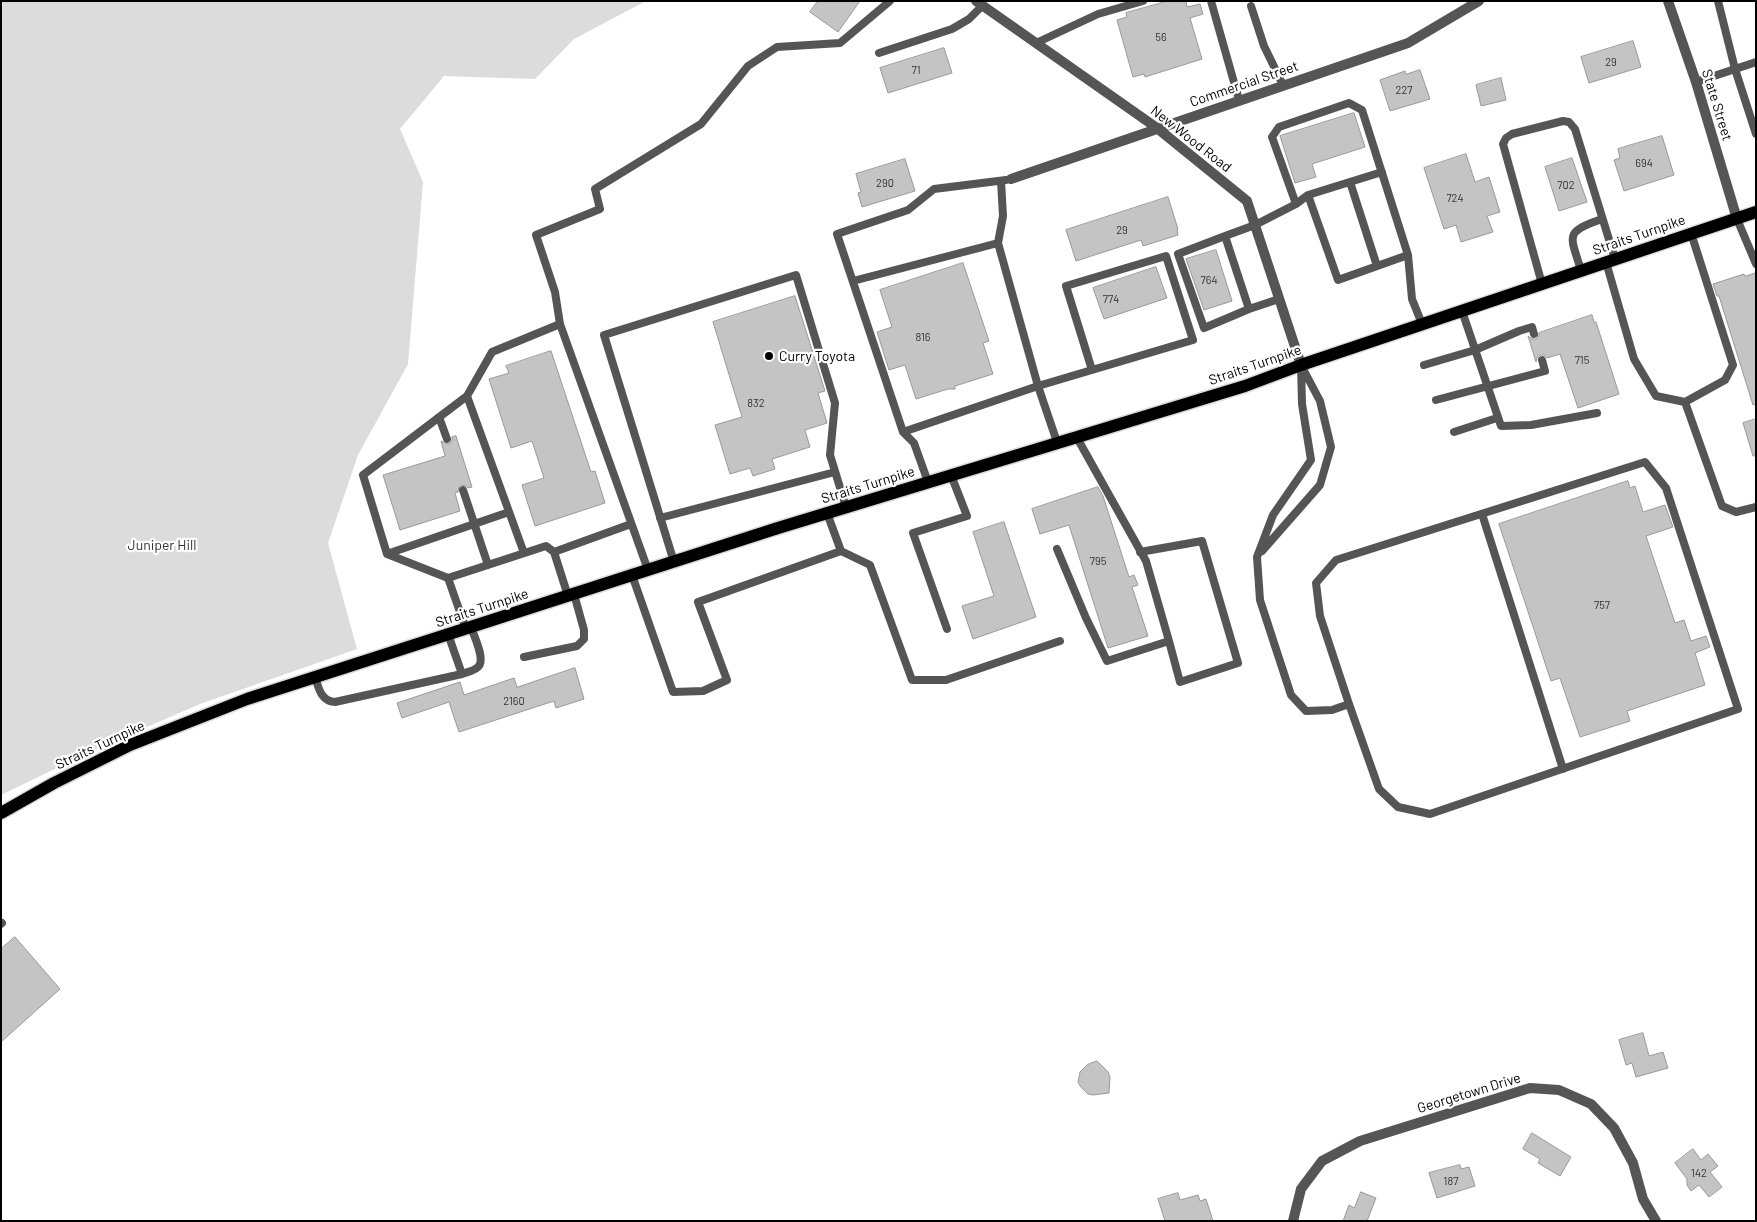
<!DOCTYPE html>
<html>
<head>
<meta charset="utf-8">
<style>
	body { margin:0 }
	#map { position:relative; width:1757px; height:1222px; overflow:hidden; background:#fff; font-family:Barlow,sans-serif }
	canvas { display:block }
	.frame { position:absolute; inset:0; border:2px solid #000; pointer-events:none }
</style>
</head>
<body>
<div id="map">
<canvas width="1757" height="1222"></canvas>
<div class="frame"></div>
</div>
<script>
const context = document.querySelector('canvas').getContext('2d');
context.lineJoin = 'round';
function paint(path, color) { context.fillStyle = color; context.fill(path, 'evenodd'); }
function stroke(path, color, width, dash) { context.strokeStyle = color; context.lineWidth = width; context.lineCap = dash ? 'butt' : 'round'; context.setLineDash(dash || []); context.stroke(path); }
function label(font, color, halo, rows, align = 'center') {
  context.font = font + ' Barlow,sans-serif'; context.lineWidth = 4.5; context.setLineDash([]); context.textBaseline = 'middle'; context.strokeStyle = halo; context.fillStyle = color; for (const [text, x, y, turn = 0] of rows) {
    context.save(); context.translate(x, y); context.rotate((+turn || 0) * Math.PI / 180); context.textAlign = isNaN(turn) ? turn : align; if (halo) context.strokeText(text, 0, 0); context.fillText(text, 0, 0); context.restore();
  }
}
paint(new Path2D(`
	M1 1H646L574 39 535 79 444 76 400 129 423 182 408 364 358 455 328 543 357 649 200 704 94 750 1 795Z`), '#dcdcdc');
const building = new Path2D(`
	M818 1H860L838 32 810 12Z
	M1168 1H1186L1187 7 1200 4 1203 14 1190 18 1202 59 1145 77 1144 74 1133 77 1117 20 1127 17 1126 13Z
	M1633 41 1641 67 1589 83 1581 57Z
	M944 48 952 73 888 93 880 68Z
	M1420 70 1430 99 1390 111 1380 80 1405 71 1406 74Z
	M1501 78 1506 100 1481 106 1476 85Z
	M1354 113 1365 147 1312 164 1316 177 1295 183 1280 136Z
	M1662 136 1674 175 1624 191 1614 160 1620 158 1618 149Z
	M1466 154 1475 182 1489 177 1500 212 1487 216 1493 232 1461 242 1456 225 1444 229 1424 168Z
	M1572 158 1587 202 1559 211 1545 167Z
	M905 159 915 191 862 207 858 193 861 192 856 174Z
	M1168 197 1178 229H1177L1178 235 1143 246 1141 240 1076 261 1066 230Z
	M1216 250 1232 301 1204 310 1186 259Z
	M963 263 989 341 983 343 993 374 955 386V389H948L916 399 905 365 889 370 877 332 892 327 880 290Z
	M1156 267 1167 298 1104 319 1093 288Z
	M1756 273V404L1753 405 1719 296H1717L1713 284 1744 274 1745 276Z
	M795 296 825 391 818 393 827 423 805 430 810 447 772 459 775 469 753 476 750 468 730 474 715 425 742 417 713 322Z
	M1592 315 1594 322H1596L1619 394 1578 408 1560 354 1547 358 1544 355H1540L1537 358 1536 362 1528 336 1532 339H1536L1539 336V333Z
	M551 351 591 472 595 471 605 503 535 526 522 485 544 478 532 441 511 448 489 379 509 373 506 366Z
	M1756 419V456H1753L1743 423Z
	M456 436 472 487 468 488 466 486 462 485 459 487 458 492 455 493 460 511 400 530 383 475 445 456 441 441 448 444 452 442V437Z
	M1628 481 1630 488 1635 486 1643 512 1665 505 1673 527 1646 536 1675 623 1684 620 1691 641 1706 636 1710 647 1695 653 1705 685 1627 711 1630 721 1580 737 1560 678 1551 681 1499 524Z
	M1098 487 1103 496 1129 577 1134 575 1138 585 1132 587 1148 636 1108 648 1069 525 1040 534 1032 509Z
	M1004 522 1036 617 973 639 962 606 994 596 973 532Z
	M575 668 584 699 556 708 554 701 459 732 449 702 402 718 397 703 460 682 464 695 514 678 517 687Z
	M15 937 60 989 1 1042V949Z
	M1643 1033 1649 1056 1663 1052 1668 1068 1636 1077 1632 1063 1626 1065 1619 1040Z
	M1097 1061 1108 1072 1110 1077 1109 1093 1093 1095 1088 1094 1080 1086 1078 1082 1080 1072 1087 1065Z
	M1532 1133 1571 1157 1560 1176 1538 1163 1540 1159 1523 1149Z
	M1693 1149 1701 1160 1708 1154 1718 1166 1710 1172 1722 1187 1709 1197 1699 1185 1691 1191 1687 1185V1179L1675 1163Z
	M1460 1165 1461 1169 1469 1167 1475 1186 1437 1198 1429 1173Z
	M1361 1192 1376 1198 1367 1221H1343L1349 1205 1354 1208Z
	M1178 1193 1180 1200 1198 1195 1200 1201 1206 1199 1213 1221H1165L1158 1199Z`);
paint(building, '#c4c4c4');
stroke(building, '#999', 1);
const primary = new Path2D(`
	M1 813 54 783 130 745 247 699 778 528 1245 386 1301 365 1756 212`);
stroke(primary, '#dbdbdb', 15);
stroke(new Path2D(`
	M1211 1 1239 100
	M1718 1 1735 69 1756 134
	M1251 6 1264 46 1283 85
	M1036 43 1098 14 1143 1
	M879 53 952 29 969 19 982 6
	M1696 82 1756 62
	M1001 181 1003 216 998 243 1038 386 1193 340 1166 256 1066 286 1092 370
	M1350 182 1377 266
	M1308 195 1338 280 1408 255
	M1296 204 1272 137 1279 127 1349 103 1362 110 1408 255 1412 299 1422 324
	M1737 219 1756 264
	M1225 236 1255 225 1296 204 1308 195 1382 172
	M1606 262 1634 359 1656 396 1685 402 1725 380 1733 365 1691 233
	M1581 270C1570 235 1564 232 1602 219
	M853 281 998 243
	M1542 284 1503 144 1506 138 1512 134 1563 121 1569 122 1575 129 1615 259
	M1249 309 1204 328 1178 254 1225 236 1249 309 1279 299
	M1462 311 1501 426 1531 425 1597 413
	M560 324 648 570
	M1301 365 1302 404 1311 460 1273 515 1257 557 1260 600 1291 695 1306 711 1332 710 1349 704 1320 616 1316 583 1336 560 1645 462 1666 488 1738 709 1430 814 1398 807 1379 789 1349 704
	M1424 365 1475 350 1519 331 1532 327 1534 334
	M467 396 524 553
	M1436 400 1545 371 1542 360
	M1685 402 1722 506 1736 512 1756 507
	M439 417 447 439
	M903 432 1038 386 1057 442
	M1454 432 1497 418
	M928 482 914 443 903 432 837 234 908 210 934 189 1006 180
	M463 490 488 565
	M1482 514 1563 769
	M660 518 835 472
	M1057 549 1086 618 1107 661 1169 641 1146 561 1076 436
	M841 551 870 565 912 680H946L1060 641
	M1262 551 1320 485 1331 447 1320 401 1302 367
	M554 552 631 524
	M1140 552 1202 541 1238 663 1180 682 1169 641
	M387 554 509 512
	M674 562 604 335 796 275 835 403 830 455 846 507
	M632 575 673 692 703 691 727 680 698 602 841 551 827 513
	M448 578 387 554 363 475 467 396 492 352 560 324 555 292 536 235 600 209 595 189 701 124 748 66 777 47 840 43 890 1
	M466 629 448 578 546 546 554 552 568 596
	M947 629 913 533 967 516 951 475
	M448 634 462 674C467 672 474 671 478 667 486 660 474 636 471 627
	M524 657 577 646 584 639V630L574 594
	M315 677C319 689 321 701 335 702L462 674
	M1 924 2 923`), '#555', 8);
stroke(new Path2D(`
	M976 1 1157 128 1247 201 1301 365
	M1668 1 1696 82 1737 219
	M1011 179 1408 43 1479 1
	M1293 1221 1301 1189 1322 1161 1360 1141 1530 1088 1559 1090 1591 1104 1614 1128 1633 1163 1643 1199 1656 1221`), '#555', 10);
stroke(primary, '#000', 12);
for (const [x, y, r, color] of [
	[769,356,5,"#000"]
]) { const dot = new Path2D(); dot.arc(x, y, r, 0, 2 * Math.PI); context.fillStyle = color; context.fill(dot); stroke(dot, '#fff', 2); }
label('11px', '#313131', null, [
	["56",1161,37],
	["29",1611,62],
	["71",916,70],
	["227",1404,90],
	["694",1644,163],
	["290",885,183],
	["702",1566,185],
	["724",1455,198],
	["29",1122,230],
	["764",1209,280],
	["774",1111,299],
	["816",923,337],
	["715",1582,360],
	["832",756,403],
	["795",1098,561],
	["757",1602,605],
	["2160",514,701],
	["142",1699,1173],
	["187",1451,1181]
]);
label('14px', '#000', '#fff', [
	["Commercial Street",1244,84,-19],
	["State Street",1717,105,73],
	["New Wood Road",1191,139,38],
	["Straits Turnpike",1639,235,-19],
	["Straits Turnpike",1255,365,-19],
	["Straits Turnpike",868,485,-17],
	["Straits Turnpike",482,608,-18],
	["Straits Turnpike",100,745,-25],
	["Georgetown Drive",1469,1093,-17]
]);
label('14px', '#000', '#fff', [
	["Curry Toyota",779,356]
], 'left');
label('14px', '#333', '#fff', [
	["Juniper Hill",162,545]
]);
</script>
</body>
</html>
